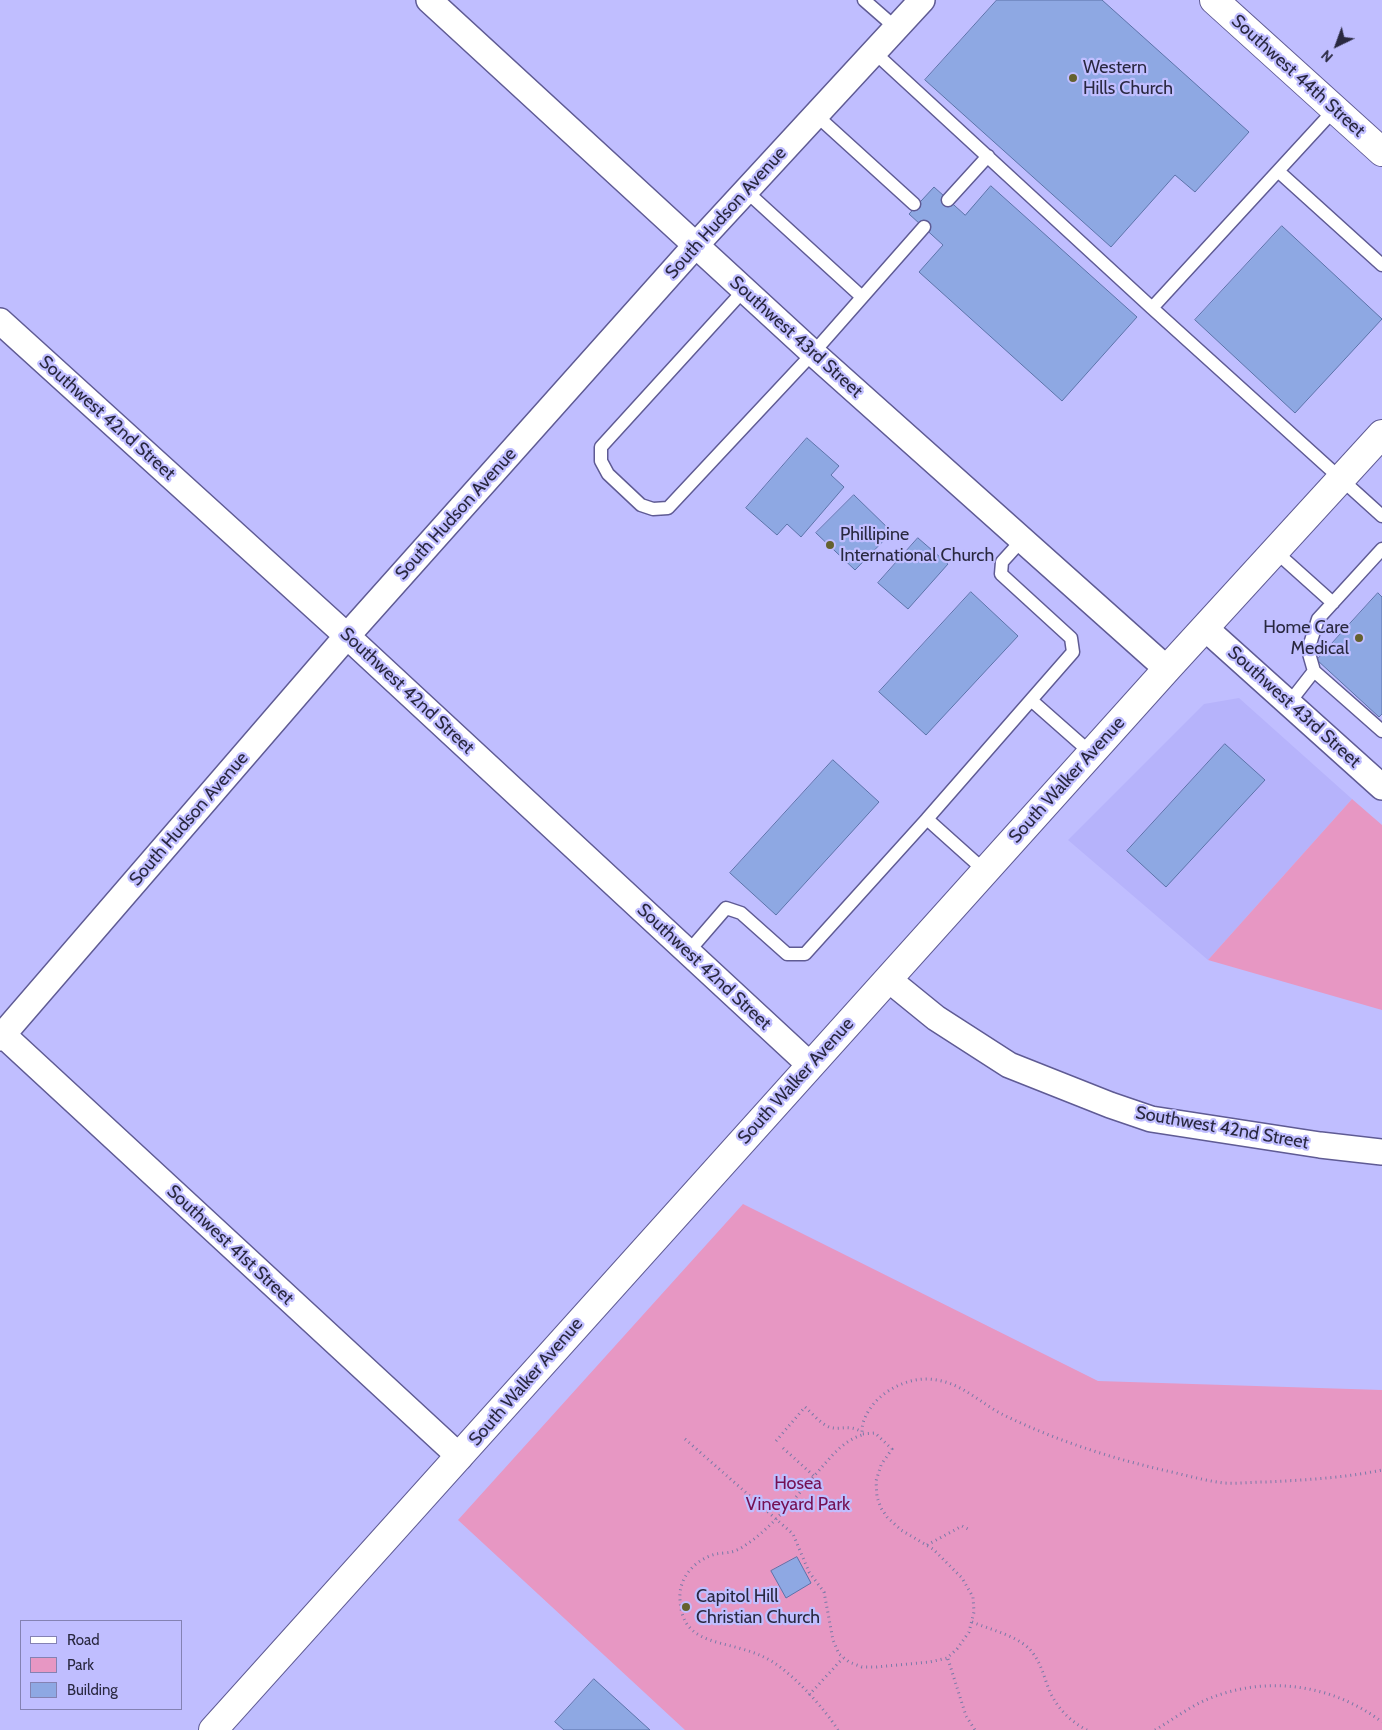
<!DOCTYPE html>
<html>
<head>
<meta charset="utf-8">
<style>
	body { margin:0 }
	#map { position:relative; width:1382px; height:1730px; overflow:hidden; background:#c0beff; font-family:Cabin,sans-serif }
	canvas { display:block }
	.legend { position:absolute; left:20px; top:1620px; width:162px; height:90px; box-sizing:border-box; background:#c0beff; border:1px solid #8482b3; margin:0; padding:6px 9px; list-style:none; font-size:15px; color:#292840 }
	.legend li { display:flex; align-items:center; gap:10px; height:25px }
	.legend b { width:25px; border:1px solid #8482b3 }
	.north { position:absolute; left:1312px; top:20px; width:50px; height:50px; -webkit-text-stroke:4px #c0beff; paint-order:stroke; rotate:222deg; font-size:14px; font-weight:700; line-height:20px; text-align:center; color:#292840 }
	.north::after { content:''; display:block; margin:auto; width:18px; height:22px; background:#292840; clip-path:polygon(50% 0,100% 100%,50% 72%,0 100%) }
</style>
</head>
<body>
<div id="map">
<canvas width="1382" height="1730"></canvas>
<ul class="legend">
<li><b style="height:6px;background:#fff"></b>Road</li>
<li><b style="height:14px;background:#e797c3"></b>Park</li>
<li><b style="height:14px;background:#8ea8e3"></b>Building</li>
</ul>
<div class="north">N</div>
</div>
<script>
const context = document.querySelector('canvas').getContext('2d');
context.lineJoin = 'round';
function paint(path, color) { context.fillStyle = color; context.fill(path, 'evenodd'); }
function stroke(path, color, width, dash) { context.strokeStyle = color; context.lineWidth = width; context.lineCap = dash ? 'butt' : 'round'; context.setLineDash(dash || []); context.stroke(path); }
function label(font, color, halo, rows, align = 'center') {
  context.font = font + ' Cabin,sans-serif'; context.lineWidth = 4.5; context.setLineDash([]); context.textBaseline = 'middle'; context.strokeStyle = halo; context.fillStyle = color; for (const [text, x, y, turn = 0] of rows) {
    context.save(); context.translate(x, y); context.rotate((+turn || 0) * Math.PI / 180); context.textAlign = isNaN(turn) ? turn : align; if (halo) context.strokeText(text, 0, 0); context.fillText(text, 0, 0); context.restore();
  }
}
paint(new Path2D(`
	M1239 698 1352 799 1208 960 1068 840 1204 704Z`), '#b6b3fb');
paint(new Path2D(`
	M1352 799 1382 825V1010L1208 960Z
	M743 1204 1098 1381 1382 1390V1730H685L458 1520Z`), '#e797c3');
const building = new Path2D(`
	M997 0H1102L1249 132 1195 192 1175 175 1111 247 925 80Z
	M991 186 1137 317 1062 401 919 272 943 245 909 214 934 187 965 215Z
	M1282 226 1382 319 1295 413 1195 320Z
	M807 438 839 466 831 475 844 487 801 537 787 524 777 535 746 508Z
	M854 495 892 532 855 570 816 533Z
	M918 538 948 564 908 609 878 583Z
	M971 592 1018 636 926 735 879 692Z
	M1378 593 1382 597V714L1379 717 1317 660Z
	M1225 744 1265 780 1166 887 1127 851Z
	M833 760 879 802 776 915 730 873Z
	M797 1557 811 1583 786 1598 771 1571Z
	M594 1679 650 1730H564L555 1722Z`);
paint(building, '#8ea8e3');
stroke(building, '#5c73aa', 1);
const service = new Path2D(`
	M864 0 896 28
	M874 52 1152 308 1335 109
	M816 115 914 204
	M1278 171 1382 265
	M746 191 862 297
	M948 200 988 156
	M744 290 601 447V461L608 474 641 505 653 509 668 508 813 353 924 227
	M1152 308 1382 516
	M1022 540 1002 562 1001 574 1071 638 1073 652 1031 700
	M1382 549 1318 619 1308 650 1314 671 1382 731
	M1275 551 1333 603
	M1289 703 1314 671
	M927 819 1031 700 1091 753
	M688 952 726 908 741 913 787 954H805L927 819 985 871`);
const minor = new Path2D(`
	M429 0 813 353 1167 669
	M0 321 347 636 810 1065
	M1205 628 1382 787
	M888 979 936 1018 1009 1065 1110 1105 1151 1119 1320 1145 1382 1152
	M0 1032 460 1457
	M0 1038 347 636 695 246 922 0`);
const secondary = new Path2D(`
	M1214 0 1382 152
	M213 1730 1167 669 1382 434`);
stroke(service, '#5f5b94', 15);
stroke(minor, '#5f5b94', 28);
stroke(secondary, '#5f5b94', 30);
stroke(new Path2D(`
	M685 1439 793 1534 809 1572 824 1592 833 1640 839 1654 849 1662 862 1667H876L930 1662 947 1658 957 1649 969 1632 974 1612 973 1597 962 1578 933 1549 901 1530 887 1517 881 1508 877 1497 876 1481 881 1465 892 1449 875 1433 862 1434
	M776 1441 805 1407C812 1413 819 1422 827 1426 838 1432 847 1423 862 1432
	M783 1448 814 1476
	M927 1545 962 1526 970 1530
	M972 1622C989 1629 1010 1634 1025 1645 1040 1657 1043 1675 1050 1692 1058 1709 1071 1722 1087 1730
	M948 1659 966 1716 975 1730
	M809 1695 843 1658
	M838 1730C824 1708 795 1676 773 1662 763 1656 753 1652 742 1649 713 1640 682 1640 680 1600 679 1589 683 1577 691 1569 697 1562 707 1556 716 1554 721 1553 727 1553 731 1552 740 1550 747 1544 754 1539 777 1521 795 1498 814 1476 829 1460 840 1442 862 1435 862 1431 862 1427 863 1423 871 1397 900 1379 927 1379 957 1380 974 1398 998 1412 1009 1418 1021 1423 1032 1428 1079 1448 1126 1462 1176 1473 1192 1477 1208 1481 1224 1483 1238 1484 1252 1482 1266 1482 1304 1480 1344 1478 1382 1470
	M1155 1730C1172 1720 1189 1707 1208 1699 1266 1675 1332 1684 1382 1722`), '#7a79a7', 3, [1, 4]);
stroke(service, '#fff', 12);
stroke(minor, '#fff', 25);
stroke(secondary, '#fff', 28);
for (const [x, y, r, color] of [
	[1073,78,5,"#64612e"],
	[830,545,5,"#64612e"],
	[1359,638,5,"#64612e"],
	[686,1607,5,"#64612e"]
]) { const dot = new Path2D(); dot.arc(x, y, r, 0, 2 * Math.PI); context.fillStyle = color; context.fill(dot); stroke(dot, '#c0beff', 2); }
label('18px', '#292840', '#c0beff', [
	["Western",1083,68],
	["Hills Church",1083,89],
	["Phillipine",840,535],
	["International Church",840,556],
	["Home Care",1349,628,"right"],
	["Medical",1349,649,"right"],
	["Capitol Hill",696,1597],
	["Christian Church",696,1618]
], 'left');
label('18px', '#292840', '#c0beff', [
	["Southwest 44th Street",1298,76,42],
	["South Hudson Avenue",726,213,-48],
	["Southwest 43rd Street",796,337,42],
	["Southwest 42nd Street",107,418,42],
	["South Hudson Avenue",456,514,-48],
	["Southwest 42nd Street",407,691,43],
	["Southwest 43rd Street",1294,707,42],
	["South Walker Avenue",1067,780,-48],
	["South Hudson Avenue",189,819,-49],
	["Southwest 42nd Street",704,967,43],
	["South Walker Avenue",796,1081,-48],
	["Southwest 42nd Street",1222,1128,10],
	["Southwest 41st Street",230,1245,43],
	["South Walker Avenue",526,1382,-49]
]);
label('18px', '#741053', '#c0beff', [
	["Hosea",798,1484],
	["Vineyard Park",798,1505]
]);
</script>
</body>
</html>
